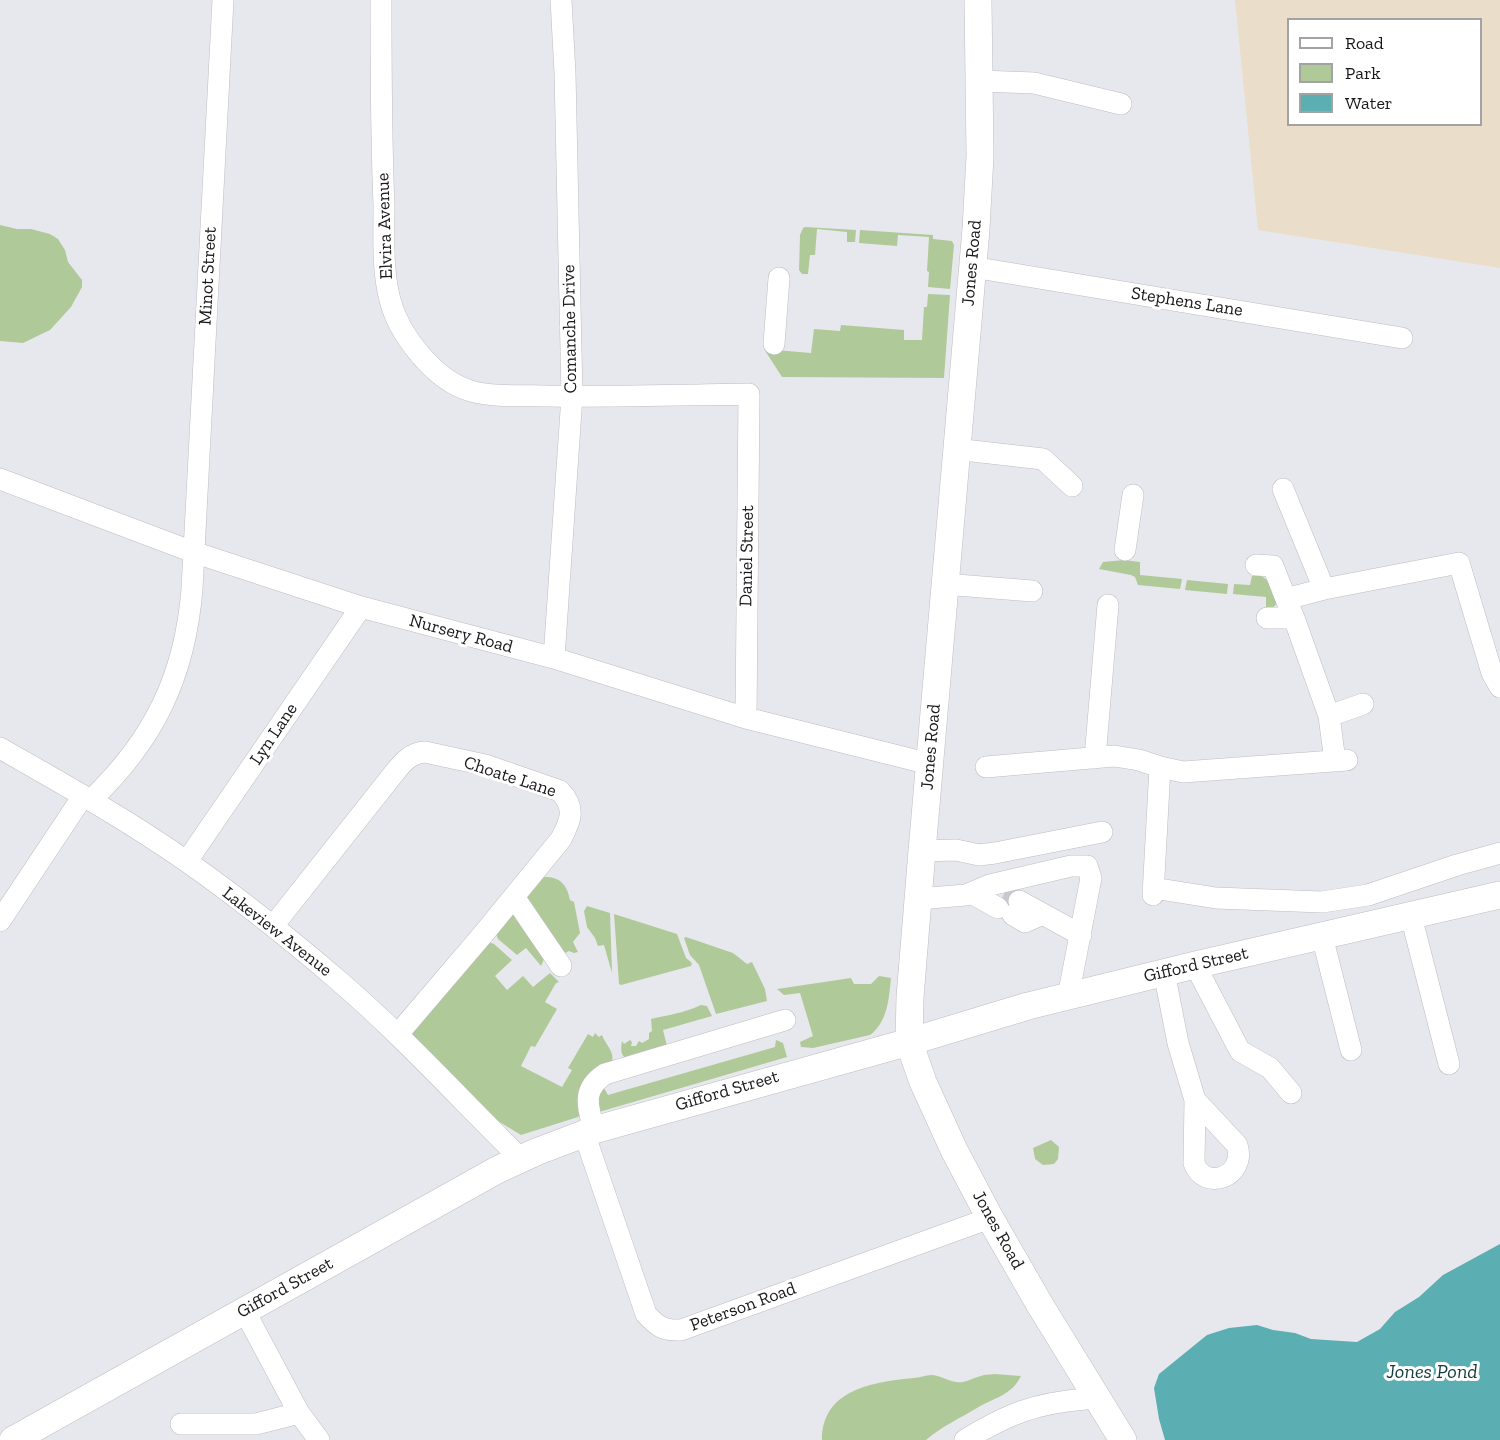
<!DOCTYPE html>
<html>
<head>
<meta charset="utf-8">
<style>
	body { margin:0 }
	#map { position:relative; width:1500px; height:1440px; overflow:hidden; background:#e7e8ee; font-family:"Zilla Slab",serif }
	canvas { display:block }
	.legend { position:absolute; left:1287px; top:18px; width:195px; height:108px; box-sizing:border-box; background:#fff; border:2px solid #a3a3a3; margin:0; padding:8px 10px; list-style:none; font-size:18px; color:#18181a }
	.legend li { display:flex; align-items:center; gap:12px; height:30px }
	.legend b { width:30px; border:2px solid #a3a3a3 }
</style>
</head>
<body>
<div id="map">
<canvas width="1500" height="1440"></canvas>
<ul class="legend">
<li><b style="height:8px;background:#fff"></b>Road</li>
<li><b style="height:16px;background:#b0c998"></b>Park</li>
<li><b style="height:16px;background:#5baeb2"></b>Water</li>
</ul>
</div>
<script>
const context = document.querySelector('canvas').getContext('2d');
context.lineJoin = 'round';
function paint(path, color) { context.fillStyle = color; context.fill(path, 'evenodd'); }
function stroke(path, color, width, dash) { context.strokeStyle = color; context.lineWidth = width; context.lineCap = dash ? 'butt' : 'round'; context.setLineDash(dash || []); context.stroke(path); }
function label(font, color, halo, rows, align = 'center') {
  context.font = font + ' "Zilla Slab",serif'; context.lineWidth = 6; context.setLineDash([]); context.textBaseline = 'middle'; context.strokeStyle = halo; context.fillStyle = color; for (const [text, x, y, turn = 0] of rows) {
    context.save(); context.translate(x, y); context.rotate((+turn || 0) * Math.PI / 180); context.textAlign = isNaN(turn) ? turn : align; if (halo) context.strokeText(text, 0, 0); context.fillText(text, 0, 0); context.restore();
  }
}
paint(new Path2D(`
	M1235 0H1500V268L1258 230ZM1288 20H1480V124H1288Z`), '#eaddc9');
paint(new Path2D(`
	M0 225 17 229H31L50 234 58 239 65 250 68 262 82 280V287L71 307 50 330 23 343 0 341Z
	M805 227 856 230 855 242H847V232L817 229 815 255H810L808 274H802L799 270 800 235 803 228Z
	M860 230 933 235V239L952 241 954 245 950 289 928 287 929 272 927 271 929 237 898 235 897 246 859 243Z
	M928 294 950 295 944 378 782 377 764 349 811 353 814 329 840 331 841 325 904 330V340H922L924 307H927Z
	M1124 560 1140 562V575L1182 579 1180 589 1138 585 1135 577 1131 575 1099 569 1103 562Z
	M1257 574C1271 579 1272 590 1277 603L1272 609 1266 608V597L1233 594 1234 584 1250 585 1252 576Z
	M1187 580 1228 584 1227 594 1185 590Z
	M544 877C561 877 567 885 570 900L574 902 580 933 573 942 578 952 574 953 569 951 561 955 523 901 537 880Z
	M587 906 610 913 612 973 604 945 598 946 595 938 587 927 584 911Z
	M512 912 545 957 541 966 526 948 517 955 498 939 495 932Z
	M614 914 677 934 686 958 692 963 691 966 621 985 619 984Z
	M686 937 733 953 747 964 752 962 765 989 767 1001 716 1014 699 965 690 955 684 938Z
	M488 942 494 944 512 960 495 976 507 990 523 976 533 987 550 973 559 982 556 983 545 1002 557 1009 535 1047 531 1046 521 1066 562 1087 572 1070 568 1068 588 1034 593 1037 595 1033 599 1037 602 1035C605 1044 615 1052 612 1061 579 1077 581 1080 580 1115L578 1117 521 1135 498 1121 413 1036 412 1033Z
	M879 976 891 978C889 997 888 1022 870 1035L813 1048 801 1047 800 1042 813 1036 800 993 784 995 777 989 851 978 854 984H871Z
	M701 1005 707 1006 712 1016 663 1030 667 1046 625 1058C620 1053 621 1048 622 1041L624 1044 630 1040 632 1042 631 1046H636L639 1041 642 1043 649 1039V1033L652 1031 651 1019C668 1015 684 1013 701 1005Z
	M776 1040 783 1043 787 1057 599 1112 598 1094 604 1088 608 1095 775 1047Z
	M1051 1140 1059 1147 1058 1159 1054 1164 1043 1165 1035 1159 1033 1148Z
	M994 1374 1021 1376C1011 1396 995 1397 977 1408 960 1418 941 1427 926 1440H822C822 1389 874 1382 913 1378 920 1378 925 1375 932 1375 943 1376 952 1384 963 1382 969 1381 975 1377 981 1376 985 1374 990 1375 994 1374Z`), '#b0c998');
paint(new Path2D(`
	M1500 1244V1440H1165L1159 1419 1154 1388 1159 1374 1207 1335 1229 1328 1257 1325 1273 1330 1295 1333 1311 1339 1357 1342 1380 1329 1395 1312 1419 1297 1443 1275Z`), '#5baeb2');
stroke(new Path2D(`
	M1004 894 1019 901`), '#c8c9ce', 21, [21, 10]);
const minor = new Path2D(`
	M381 0C381 68 381 136 384 205 384 235 382 270 390 300 399 335 435 381 471 391 496 398 524 395 548 396 615 397 682 395 749 394L746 718
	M980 81 1034 83 1121 104
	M972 267 1402 338
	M774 344 779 278
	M955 449 1043 459 1072 486
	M0 479 193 552 361 607 554 658 746 718 930 764
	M1283 489 1324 589
	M1125 550 1133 495
	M1256 565 1273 566 1286 599
	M944 584 1032 591
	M1267 618H1294L1286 599 1324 589 1459 563 1492 673 1500 687
	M1294 618 1329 716 1335 761
	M554 658 572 396 565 73 561 0
	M1329 716 1363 704
	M0 748C63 784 126 819 186 861 239 898 290 939 339 981 403 1036 460 1099 520 1158
	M1095 758 1108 605
	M986 767 1114 756 1139 760 1160 767
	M91 800C154 740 185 676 192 589L223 0
	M922 851 956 850 979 855 995 853 1102 832
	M187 861 361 607
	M1153 888 1216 898 1322 902 1368 895 1457 865 1500 853
	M971 893 998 908
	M1153 895 1160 767 1183 772 1347 760
	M514 897 561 966
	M918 899 966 895 990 885 1071 866H1087L1091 878 1068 997
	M1019 901 1081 935
	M1013 915 1025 922 1043 914
	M1411 916 1449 1064
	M0 921 83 796
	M273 926 395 772C404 761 411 753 425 752L485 765 560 791C576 808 571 820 561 839L485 932 398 1034
	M1322 936 1351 1050
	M1195 965 1240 1051 1270 1068 1291 1093
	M1164 972 1178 1043 1195 1100 1237 1145C1247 1177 1204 1192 1194 1163L1195 1100
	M594 1130C588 1106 581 1090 605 1074L785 1020
	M584 1133 646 1314C657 1326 663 1331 681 1330L990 1218
	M244 1310 299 1413 319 1440
	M181 1424H256L299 1413
	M965 1440C1008 1414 1035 1403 1086 1399`);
const major = new Path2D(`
	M978 0 980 156 976 229 922 851 910 997 909 1042 923 1082 954 1150 990 1218 1040 1305 1123 1440
	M13 1440 497 1170 536 1152 594 1130 909 1042 1028 1006 1195 965 1500 895`);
stroke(minor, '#bcbdc2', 22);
stroke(major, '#bcbdc2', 28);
stroke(minor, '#fff', 21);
stroke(major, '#fff', 27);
label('18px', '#18181a', '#fff', [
	["Elvira Avenue",385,226,-92],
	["Jones Road",972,263,-85],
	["Minot Street",208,276,-87],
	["Stephens Lane",1187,302,9],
	["Comanche Drive",570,329,-91],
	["Daniel Street",747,556,-89],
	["Nursery Road",461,634,15],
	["Lyn Lane",274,734,-56],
	["Jones Road",931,747,-85],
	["Choate Lane",510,777,18],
	["Lakeview Avenue",277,932,38],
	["Gifford Street",1196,965,-13],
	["Gifford Street",727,1091,-16],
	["Jones Road",998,1230,61],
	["Gifford Street",285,1288,-29],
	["Peterson Road",743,1307,-20]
]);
label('italic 20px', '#143c3e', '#fff', [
	["Jones Pond",1432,1372]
]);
</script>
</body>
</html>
